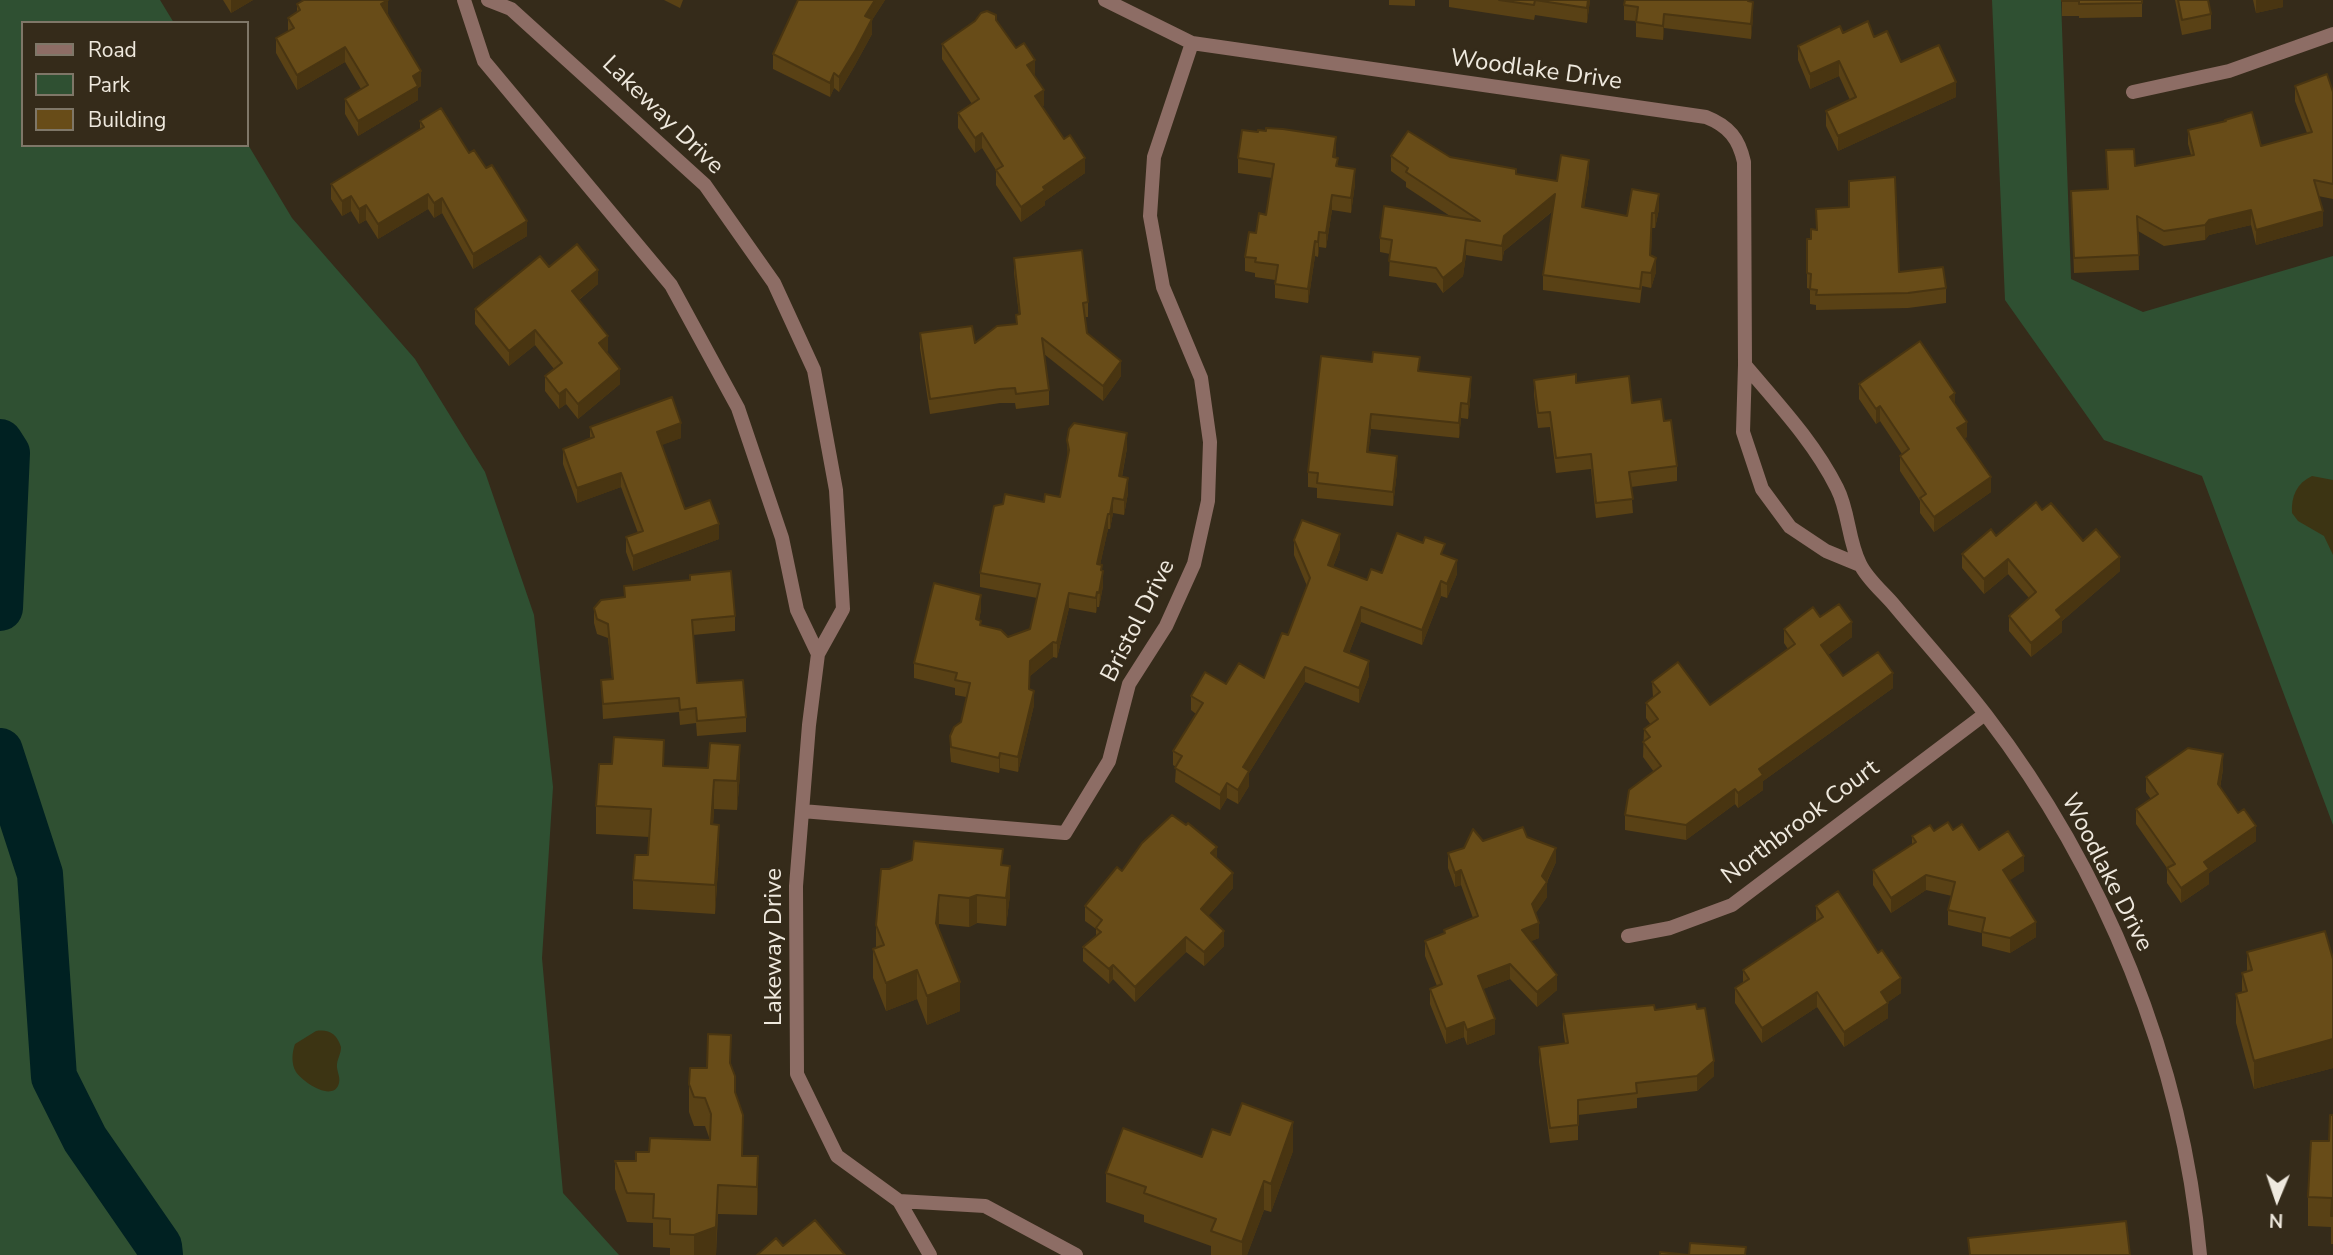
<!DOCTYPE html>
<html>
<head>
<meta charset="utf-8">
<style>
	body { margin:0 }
	#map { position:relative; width:2333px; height:1255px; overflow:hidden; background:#352b1a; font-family:"Nunito Sans",sans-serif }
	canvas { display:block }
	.legend { position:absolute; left:21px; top:21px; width:228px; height:126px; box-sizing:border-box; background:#352b1a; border:2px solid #7f7768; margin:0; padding:9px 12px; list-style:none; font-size:21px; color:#efe9de }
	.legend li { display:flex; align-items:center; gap:14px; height:35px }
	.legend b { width:35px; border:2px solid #7f7768 }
	.north { position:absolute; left:2242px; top:1164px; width:70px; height:70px; -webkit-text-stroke:5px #352b1a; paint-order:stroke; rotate:182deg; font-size:19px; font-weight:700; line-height:28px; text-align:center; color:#efe9de }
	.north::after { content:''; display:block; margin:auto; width:24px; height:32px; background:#efe9de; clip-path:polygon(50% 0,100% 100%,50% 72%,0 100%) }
</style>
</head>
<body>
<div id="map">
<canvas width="2333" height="1255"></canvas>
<ul class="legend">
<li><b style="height:9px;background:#8d6d65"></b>Road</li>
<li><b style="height:19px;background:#2f5032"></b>Park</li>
<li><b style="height:19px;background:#684c18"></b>Building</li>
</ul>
<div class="north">N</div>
</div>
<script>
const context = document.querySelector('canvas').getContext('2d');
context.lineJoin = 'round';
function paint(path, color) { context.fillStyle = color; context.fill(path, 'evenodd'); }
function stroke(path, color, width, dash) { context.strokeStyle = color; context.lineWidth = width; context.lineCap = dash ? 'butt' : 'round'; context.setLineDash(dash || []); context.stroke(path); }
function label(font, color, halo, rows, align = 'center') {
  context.font = font + ' "Nunito Sans",sans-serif'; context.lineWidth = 5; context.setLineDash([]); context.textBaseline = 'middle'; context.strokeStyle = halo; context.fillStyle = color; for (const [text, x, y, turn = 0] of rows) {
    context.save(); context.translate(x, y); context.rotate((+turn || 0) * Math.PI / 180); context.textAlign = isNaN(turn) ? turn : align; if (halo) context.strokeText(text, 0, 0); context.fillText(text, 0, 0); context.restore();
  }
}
paint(new Path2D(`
	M0 0H160L174 23H23V145H247V143L292 218 415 359 485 472 534 615 553 787 542 958 563 1193 619 1255H0Z
	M1992 0H2061L2071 279 2143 312 2333 256V825L2202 476 2104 440 2005 300Z`), '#2f5032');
paint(new Path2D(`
	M2312 476 2333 480V555L2324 536 2298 521 2292 513C2291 496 2297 483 2312 476Z
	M316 1031C329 1029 337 1034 341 1047 341 1054 338 1057 337 1064 336 1071 342 1078 338 1086 330 1101 302 1081 296 1072 291 1064 292 1052 295 1044Z`), '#3c3413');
stroke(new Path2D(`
	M0 442 7 453 0 608
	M0 751 40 874 54 1077 85 1139 159 1246 160 1255`), '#002122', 46);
stroke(new Path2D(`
	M464 0 484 61 671 285 738 408 782 538 797 610 818 654
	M488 0 511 9 705 185 774 283 814 370 836 490 843 609 818 654 809 725 796 886 797 1074 837 1156 899 1201 930 1255
	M1105 0 1192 43 1706 117C1729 126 1739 139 1744 162L1745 365 1743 432 1762 489 1790 527 1826 551 1860 565
	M2133 92 2229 71 2333 34
	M1745 365C1778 404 1814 442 1837 488 1849 511 1848 541 1860 564 1867 579 1883 592 1894 605 1924 641 1957 677 1986 715 2104 869 2183 1061 2200 1255
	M802 811 1065 833 1109 761 1129 684 1166 626 1194 564 1208 501 1210 442 1201 378 1163 287 1150 216 1154 157 1192 43
	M1628 936 1670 928 1732 905 1985 714
	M899 1201 985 1206 1076 1255`), '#8d6d65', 14);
paint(new Path2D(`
	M223 0H253L231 13Z
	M664 0H683L680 8Z
	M798 0H885L872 20V34L855 65 839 92 834 88 830 97 773 69V54Z
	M1389 0H1415V6L1389 5Z
	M1449 0H1590L1587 23 1535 15 1534 20 1449 7Z
	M2062 0H2142V17L2079 18V16H2062Z
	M2175 0H2208L2211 14V29L2182 35Z
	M2253 0H2283V7L2256 13Z
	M1750 1 1753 17 1751 39 1664 28 1663 40 1636 37V21L1624 20V5Z
	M297 4 388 14 421 86 418 88V100L358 136 345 114V99L361 89 345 62 297 90 276 53V38L288 32V18L297 12Z
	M996 20 1035 74 1034 75 1044 105 1042 107 1085 173 1045 201V205L1021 222 996 185V170L982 148 975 153 958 128V113L972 104 942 59V44L975 21Z
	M1843 33 1874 37 1901 62 1956 97 1838 151 1826 126V111L1850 100 1839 76 1810 89 1798 60V46Z
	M2295 86 2333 92V199L2318 196 2323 226 2256 245 2251 225 2209 235 2205 240 2164 246 2138 231 2139 270 2074 273 2071 191 2108 189 2106 150 2135 166 2191 155 2188 144V130L2261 146 2307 133 2295 101Z
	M420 121 469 153 527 236 473 269 442 213 434 218 428 209 378 239 366 220 359 224 351 211 342 216 331 199V184L420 130Z
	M1258 132 1336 152 1335 158 1338 166 1355 184 1351 213 1332 210 1326 248 1319 247 1318 257 1315 256 1308 303 1275 298V280L1255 277V273L1245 271V257L1256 233 1266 215 1272 178 1238 173V158Z
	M1391 156 1450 157 1516 175 1557 181 1589 175 1584 207 1627 216 1659 209 1655 228H1652L1651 255 1656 272 1651 288 1642 286 1640 303 1543 290V275L1553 211 1504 251 1502 261 1466 255 1463 276 1443 293 1436 283 1389 276 1390 254 1380 252V238L1450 216 1406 187V182L1391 171Z
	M1807 239H1811L1946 288V303L1908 308 1816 310V305L1810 304V289L1807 288Z
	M1014 258 1088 302V317H1085L1087 333 1121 376 1103 401 1044 354 1049 390V405L1016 409 1015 403H1000L930 414 920 348V333L975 343 1016 324V315H1019L1014 273Z
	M549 267 598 284 579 300 608 351 606 352 620 384 578 419 566 404 559 409 545 391V376L554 369 535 345 509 366 475 324V309Z
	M1321 356 1420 371 1471 391 1468 419 1461 418 1459 438 1371 429 1368 453 1397 471 1393 506 1317 498V488L1308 487V472Z
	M1534 380 1576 383 1632 403 1664 421 1677 466V481L1631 487 1633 513 1596 518 1591 469 1556 473 1550 427 1538 428 1534 395Z
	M1859 384 1955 405 1967 437 1964 438 1991 492 1934 532 1920 513V501L1900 471V456L1902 454 1880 421 1876 424 1859 399Z
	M590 427 681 438 661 445 685 509 719 539 633 571 626 552V537L638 533 621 487 577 503 563 464V449L590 439Z
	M1067 440 1127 448 1122 477 1128 493 1124 515 1113 513 1110 529H1108L1100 565 1103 586 1099 607H1097L1096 613 1069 608 1057 658 1053 657 1030 676 1029 689 1034 705 1018 772 1000 768 999 773 951 762 950 751V736L961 722 966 697 955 695V688L914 678V663L981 610 979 620 981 626 1008 637 1030 629 1037 598 980 587V573L1044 502 1060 497 1068 459Z
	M2042 510 2083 541 2120 571 2062 621V632L2031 657 2009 631V616L2029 598 2008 574 1984 594 1962 568V554Z
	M1294 540 1340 549 1333 567 1367 580 1382 573 1445 555 1457 574 1447 598 1441 596 1422 645 1361 622 1349 653 1369 676 1359 703 1305 682 1249 773V786L1238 804 1227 798 1220 810 1175 782 1176 767 1173 765V751L1196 714 1191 710V696L1226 684 1264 678 1288 635 1307 586 1294 555Z
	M624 586 735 616V631L693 635 697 683 746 717V732L697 736 696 723 680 725 679 712 603 719 601 680 612 679 608 638 597 634 594 623V608L624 597Z
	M1820 617 1852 637 1828 655 1843 676 1893 688 1763 781V790L1738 808 1735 804 1686 840 1625 830V815L1654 772 1643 757 1644 729 1651 725 1646 718V703L1653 697 1652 682 1710 705 1788 649 1784 643V629Z
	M664 766 740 774 737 810 714 809 713 825 719 854 715 914 633 909V880L648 855 649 837 596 834V806Z
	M2223 769 2220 788 2256 841 2209 873V884L2181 903 2167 883V868L2136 824V809L2151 799 2146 792V777Z
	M1953 830 1979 850 2024 871 2009 880 2036 937 2010 953 1982 946V933L1948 925V910L1952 896 1926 890 1891 913 1873 885V870L1912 844V836L1934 831Z
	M1483 841 1556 862 1547 882V897L1535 914 1539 938 1531 941 1557 990 1537 1007 1510 979 1483 989 1495 1034 1467 1045 1464 1037 1446 1044 1430 1004V989L1437 986 1425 956V941L1444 934V930L1473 918 1461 885 1455 887 1448 868V853Z
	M1217 858 1233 888 1208 916 1224 946 1204 966 1186 952 1135 1002 1113 979 1109 984 1083 961V947L1096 936V929L1085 921V906L1122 871Z
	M1003 865 1010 895 1006 926 977 923 969 927 939 924 938 929 960 1011 927 1025 917 999 886 1011 873 978V949L876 948V925L889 869Z
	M1816 906 1901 993 1888 1002V1018L1844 1047 1817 1007 1762 1043 1735 1003V988L1743 983V970L1816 922Z
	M2247 952 2333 959V1068L2254 1089 2236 1023V994L2242 992V973L2247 971Z
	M1655 1010 1714 1076 1697 1091 1637 1098V1108L1578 1115V1140L1550 1143 1539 1062V1047L1565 1043 1563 1029V1014Z
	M731 1065 743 1156 758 1185 757 1215 718 1214 716 1255H670V1248L653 1247V1223L627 1222 615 1189V1161H636L649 1152 710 1140 705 1126H694L689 1112V1084L707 1068Z
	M2333 1115V1244H2331V1227L2308 1226V1197L2329 1141Z
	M1230 1135 1293 1151 1271 1212 1264 1210 1247 1255H1211V1246L1144 1222V1215L1106 1202V1173L1202 1157Z`), '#594115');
paint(new Path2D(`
	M231 0H253L231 13Z
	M388 0V15L381 4Z
	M875 0H885L872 20V34L855 65 839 92V77L865 16Z
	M1588 0H1590L1587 23V8Z
	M2256 0H2283V7L2256 13Z
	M1753 2V17L1751 39V24Z
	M1664 14V28L1663 40V26Z
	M345 47V62L297 90V75Z
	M1035 60V74L1027 80V65Z
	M1839 61V76L1810 89V74Z
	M421 71V86L418 88V100L358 136V121L413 76Z
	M834 73V88L830 97V83Z
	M1956 82V97L1838 151V136Z
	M1044 90V105L1035 111V96Z
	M982 133V148L975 153V138Z
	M1336 137V152L1333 172V157Z
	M1085 158V173L1045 201V205L1021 222V207L1043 187Z
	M1589 160V175L1582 221V207Z
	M1355 169V184L1351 213V198Z
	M428 194V209L378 239V224Z
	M1555 194V209L1504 251 1502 261V246L1504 236Z
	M1659 194V209L1655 228V213Z
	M1332 195V210L1326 248V233Z
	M351 196V211L342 216V201Z
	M442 198V213L434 218V203Z
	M366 205V220L359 224V209Z
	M2251 210V225L2209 235 2205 240V225L2209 220Z
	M2323 211V226L2256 245V230Z
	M527 221V236L473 269V254Z
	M1319 232V247L1318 257V242Z
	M1466 240V255L1463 276 1443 293V278Z
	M1315 241V256L1308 303V289Z
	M1656 258V272L1651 288V273Z
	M598 270V284L572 305V291Z
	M535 330V345L509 366V351Z
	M608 336V351L599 358V343Z
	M1121 361V376L1103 401V386Z
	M620 369V384L578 419V404Z
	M1471 377V391L1468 419V404Z
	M566 389V404L559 409V394Z
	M1955 393V408L1950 397Z
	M1461 403V418L1459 438V423Z
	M1880 406V421L1876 424V409Z
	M1371 414V429L1367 467V452Z
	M1967 422V437L1957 443V428Z
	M681 423V438L657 447V432Z
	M1127 433V448L1119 491V476Z
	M1397 456V471L1393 506V492Z
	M621 473V487L577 503V488Z
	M1991 477V492L1934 532V517Z
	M1128 478V493L1124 515V500Z
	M1113 498V513L1110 529V514Z
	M1108 514V529L1097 579V564Z
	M719 524V539L633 571V556Z
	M1340 534V549L1328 579V565Z
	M2120 557V571L2062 621V632L2031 657V643L2056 610Z
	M2008 559V574L1984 594V579Z
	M1457 560V574L1447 598V584Z
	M1102 565V580L1103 571V586L1099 607Z
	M1441 581V596L1422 645V630Z
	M1097 592V607L1096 613V598Z
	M1069 593V608L1057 658V643Z
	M981 595V610L976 634V619Z
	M1361 607V622L1344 666V651Z
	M1852 622V637L1821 660V645Z
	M1053 642V657L1030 676 1029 704 1030 661Z
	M1369 661V676L1359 703V688Z
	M1305 667V682L1249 773V786L1238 804V790L1243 767Z
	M1893 673V688L1763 781V790L1738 808V793L1759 769Z
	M1034 691V705L1018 772V757Z
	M740 745V774L737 810V781Z
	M1000 753V768L999 773V758Z
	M2223 754V769L2218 799V784Z
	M714 780V809L711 853V824Z
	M1227 783V798L1220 810V795Z
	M1735 789V804L1686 840V825Z
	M719 825V854L715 914V885Z
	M2256 826V841L2209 873V884L2181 903V888L2204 862Z
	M1217 847V862L1211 853Z
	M1556 848V862L1546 883 1547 882V897L1532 919V904L1542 876Z
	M2024 856V871L2003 885V870Z
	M1010 866V895L1006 926V898Z
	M1461 870V885L1455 887V873Z
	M1233 873V888L1201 924V909Z
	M1926 875V890L1891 913V898Z
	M939 895V924L936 952V923Z
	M977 895V923L969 927V898Z
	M2036 922V937L2010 953V938Z
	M1539 923V938L1522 945V930Z
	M1224 931V946L1204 966V952Z
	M1186 937V952L1135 1002V987Z
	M1510 964V979L1478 991V976Z
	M1113 965V979L1109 984V969Z
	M917 970V999L886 1011V983Z
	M1557 975V990L1537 1007V992Z
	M1901 978V993L1881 1007V992Z
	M960 982V1011L927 1025V996Z
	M1817 992V1007L1762 1043V1028Z
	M1888 1003V1018L1844 1047V1032Z
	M1495 1019V1034L1467 1045V1030Z
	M1464 1022V1037L1446 1044V1029Z
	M2333 1039V1068L2254 1089V1061Z
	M1714 1061V1076L1697 1091V1076Z
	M1293 1122V1151L1271 1212V1184Z
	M758 1156V1185L757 1215V1187Z
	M1264 1181V1210L1247 1255H1242V1242Z
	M718 1185 716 1255H694V1235Z`), '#493511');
const building = new Path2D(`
	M304 0H388L381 4 421 71 413 76 418 86 358 121 345 99 368 85 345 47 297 75 276 38 294 28 288 18 300 10 297 4Z
	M798 0H875L865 16 872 19 855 51 839 77 834 73 830 83 773 54Z
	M1499 0H1588L1587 8 1535 0 1534 5Z
	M1625 0H1748V1L1753 2 1751 24 1664 14 1663 26 1636 22 1638 7 1624 5Z
	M2062 0H2142V3L2079 4V1H2062Z
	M2178 0H2208L2211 14 2182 20Z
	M987 11 996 15V20L1016 48 1024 43 1035 60 1027 65 1044 90 1035 96 1064 139 1070 135 1085 158 1043 187 1045 190 1021 207 996 170 1003 166 982 133 975 138 958 113 979 99 942 44 975 21 981 13Z
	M1868 21 1874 37 1887 31 1901 62 1939 45 1956 82 1838 136 1826 111 1856 97 1839 61 1810 74 1798 46 1840 26 1843 33Z
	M2327 74 2333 92V184L2314 180 2323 211 2256 230 2251 210 2209 220 2205 225 2164 231 2137 216 2139 255 2074 258 2071 191 2108 189 2106 150 2134 149 2135 166 2194 155 2188 130 2226 121 2225 120 2252 112 2261 146 2312 132 2295 86Z
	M441 108 469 153 474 150 486 168 492 165 527 221 473 254 442 198 434 203 428 194 378 224 366 205 359 209 351 196 342 201 331 184 424 127 420 121Z
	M1266 128 1283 129 1336 137 1333 157 1338 158 1336 166 1355 169 1351 198 1332 195 1326 233 1319 232 1318 242 1315 241 1308 289 1275 284 1278 265 1255 262 1256 258 1245 257 1249 232 1256 233 1259 213 1266 215 1274 164 1238 158 1242 130 1258 132V130L1266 131Z
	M1408 131 1450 157 1516 169V174L1557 181 1561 155 1589 160 1582 207 1627 216 1632 189 1659 194 1655 213H1652L1650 255 1656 258 1651 273 1642 272 1640 289 1543 275 1555 194 1504 236 1502 246 1466 240 1463 262 1443 278 1436 268 1389 261 1392 240 1380 238 1384 206 1480 221 1406 172 1408 168 1391 156Z
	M1895 177 1899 272 1943 267 1946 288 1908 293 1816 295 1817 290 1810 289 1811 274 1807 273V239H1811V229L1817 230 1816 209 1849 207V181Z
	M577 244 598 270 572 291 608 336 599 343 620 369 578 404 566 389 559 394 545 376 562 363 535 330 509 351 475 309 540 256 549 267Z
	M1082 250 1088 302 1083 303 1087 333 1121 361 1103 386 1042 338 1049 390 1016 394 1015 388 1000 389 930 399 920 333 972 326 975 343 997 326 1017 324 1016 315 1020 314 1014 258Z
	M1920 341 1955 393 1950 397 1967 422 1957 428 1991 477 1934 517 1920 498 1926 494 1900 456 1909 449 1880 406 1876 409 1859 384Z
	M1373 352 1420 357 1418 371 1471 377 1468 404 1461 403 1459 423 1371 414 1367 452 1397 456 1393 492 1317 483 1318 473 1308 472 1321 356 1372 362Z
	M1576 374V383L1629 376 1632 403 1661 399 1664 421 1671 420 1677 466 1629 472 1633 499 1596 503 1591 454 1556 458 1550 412 1538 413 1534 380Z
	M672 397 681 423 657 432 685 509 710 500 719 524 633 556 626 537 643 531 621 473 577 488 563 449 594 437 590 427Z
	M1074 423 1127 433 1119 476 1128 478 1124 500 1113 498 1110 514H1108L1097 564 1102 565 1101 570 1103 571 1099 593 1097 592 1096 598 1069 593 1057 643 1053 642 1030 661 1029 689 1034 691 1018 757 1000 753 999 758 951 747 950 736 954 727 961 722 970 683 955 680 957 673 914 663 934 583 981 595 976 619 981 621 980 625 1001 630 1008 637 1030 629 1040 584 980 573 994 506 1003 504 1005 494 1044 502 1045 494 1060 497 1069 450 1067 440 1069 429Z
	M2036 502 2042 510 2051 503 2083 541 2096 529 2120 557 2056 610 2062 617 2031 643 2009 616 2036 592 2008 559 1984 579 1962 554 1991 529 1996 536Z
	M1302 520 1340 534 1328 565 1367 580 1371 569 1382 573 1397 533 1423 543 1425 537 1445 544 1441 554 1457 560 1447 584 1441 581 1422 630 1361 607 1344 651 1369 661 1359 688 1305 667 1243 767 1249 771 1238 790 1227 783 1220 795 1175 768 1182 756 1173 751 1203 703 1191 696 1205 672 1226 684 1239 663 1264 678 1282 633 1288 635 1310 578 1294 540Z
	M731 571 735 616 692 620 697 683 743 680 746 717 697 721 696 708 680 710 679 698 603 704 601 680 613 679 608 624 597 619 594 608 601 600 625 597 624 586 690 580V575Z
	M1839 604 1852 622 1821 645 1843 676 1878 652 1893 673 1759 769 1763 775 1738 793 1735 789 1686 825 1625 815 1629 790 1661 766 1643 742 1650 737 1644 729 1658 719 1646 703 1660 692 1652 682 1678 662 1710 705 1795 644 1784 629 1813 607 1820 617Z
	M614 737 664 740 663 766 708 768 710 743 740 745 737 781 714 780 711 824 719 825 715 885 633 880 635 855H648L651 809 596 806 599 764H612Z
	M2188 748 2223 754 2218 784 2238 813 2244 809 2256 826 2204 862 2209 869 2181 888 2167 868 2175 864 2136 809 2158 794 2146 777Z
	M1172 815 1186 825 1188 823 1217 847 1211 853 1233 873 1201 909 1224 931 1204 952 1186 937 1135 987 1113 965 1109 969 1083 947 1101 932 1096 928 1102 920 1085 906 1117 867 1122 871 1142 843Z
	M1948 822 1953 830 1962 824 1979 850 2008 831 2024 856 2003 870 2036 922 2010 938 1982 932 1985 918 1948 910 1955 882 1926 875 1891 898 1873 870 1916 842 1912 836 1930 825 1934 831Z
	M1523 827 1527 837 1556 848 1542 876 1547 882 1532 904 1539 923 1522 930 1557 975 1537 992 1510 964 1478 976 1495 1019 1467 1030 1464 1022 1446 1029 1430 989 1442 984 1425 941 1445 933 1444 930 1478 916 1461 870 1455 873 1448 853 1464 848 1473 829 1483 841Z
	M914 841 1003 849 1001 865 1010 866 1006 898 977 895 969 898 939 895 936 923 960 982 927 996 917 970 886 983 873 949 884 945 876 925 881 869H889L912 860Z
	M1838 891 1878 953 1882 950 1901 978 1881 992 1888 1003 1844 1032 1817 992 1762 1028 1735 988 1749 979 1743 970 1823 917 1816 906Z
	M2325 931 2333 959V1039L2254 1061 2236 994 2247 991 2242 973 2252 970 2247 952Z
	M1696 1004 1697 1009 1705 1008 1714 1061 1697 1076 1636 1083 1637 1093 1578 1100V1125L1550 1128 1539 1047 1568 1043 1563 1014 1654 1005 1655 1010Z
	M708 1034 731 1035 730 1063 735 1076V1092L743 1115 742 1156H758L757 1187 718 1185 716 1227 694 1235 670 1234V1219L653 1218 654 1194 627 1193 615 1161H636V1152H649L650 1138 710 1140 711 1114 705 1098 694 1097 689 1084 690 1068H707Z
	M1242 1103 1293 1122 1271 1184 1264 1181 1242 1242 1211 1231 1216 1219 1144 1193 1146 1187 1106 1173 1123 1128 1202 1157 1212 1129 1230 1135Z
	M2330 1115H2333V1216H2331L2332 1198 2308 1197 2311 1141H2329Z
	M815 1220 845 1255H757L776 1238 783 1246Z
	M2126 1221 2130 1255H1970L1968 1238Z
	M1690 1243 1746 1247 1745 1255H1660V1252L1689 1255Z`);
paint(building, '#684c18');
stroke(building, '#493511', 2);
label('24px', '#efe9de', '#352b1a', [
	["Woodlake Drive",1536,71,8],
	["Lakeway Drive",662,116,44],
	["Bristol Drive",1139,621,-63],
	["Northbrook Court",1801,823,-37],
	["Woodlake Drive",2106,873,63],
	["Lakeway Drive",775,947,-90]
]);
</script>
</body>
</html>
